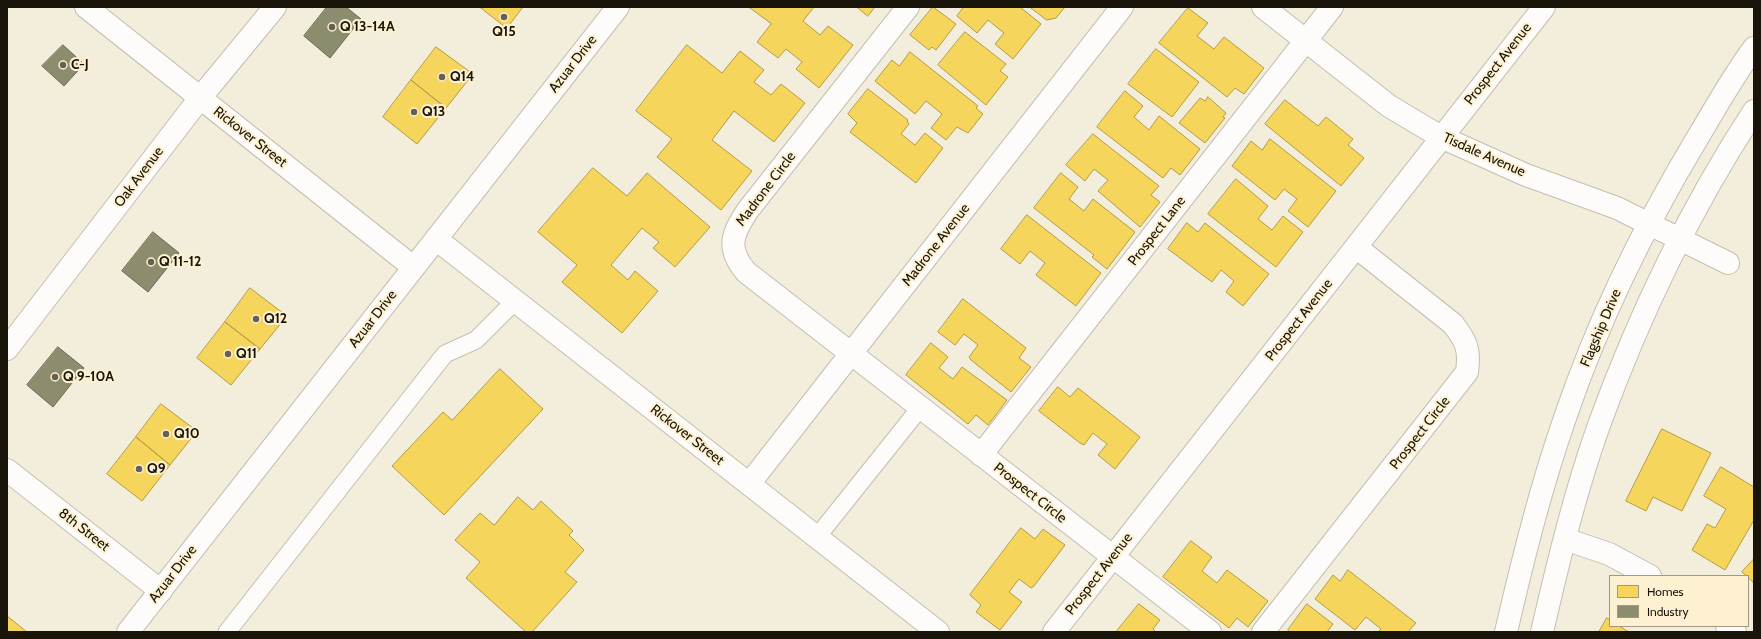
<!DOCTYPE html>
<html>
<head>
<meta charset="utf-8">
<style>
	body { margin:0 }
	#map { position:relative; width:1761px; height:639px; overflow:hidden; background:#f3eddc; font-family:Cabin,sans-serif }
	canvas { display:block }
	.frame { position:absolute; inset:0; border:8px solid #181409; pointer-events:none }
	.legend { position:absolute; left:1609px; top:575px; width:140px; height:52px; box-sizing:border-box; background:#fdf1d2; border:1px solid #a19982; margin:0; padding:5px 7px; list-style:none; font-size:12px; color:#181409 }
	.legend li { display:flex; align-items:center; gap:8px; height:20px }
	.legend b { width:20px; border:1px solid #a19982 }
</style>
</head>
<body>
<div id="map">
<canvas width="1761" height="639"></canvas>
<div class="frame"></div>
<ul class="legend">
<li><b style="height:11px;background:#f6d55c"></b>Homes</li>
<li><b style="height:11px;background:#8c8c6e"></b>Industry</li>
</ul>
</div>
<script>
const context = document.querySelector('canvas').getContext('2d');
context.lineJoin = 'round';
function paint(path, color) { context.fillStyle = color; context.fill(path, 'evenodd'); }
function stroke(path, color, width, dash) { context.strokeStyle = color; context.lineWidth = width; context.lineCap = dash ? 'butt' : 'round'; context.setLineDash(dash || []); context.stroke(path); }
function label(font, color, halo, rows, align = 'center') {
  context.font = font + ' Cabin,sans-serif'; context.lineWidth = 4; context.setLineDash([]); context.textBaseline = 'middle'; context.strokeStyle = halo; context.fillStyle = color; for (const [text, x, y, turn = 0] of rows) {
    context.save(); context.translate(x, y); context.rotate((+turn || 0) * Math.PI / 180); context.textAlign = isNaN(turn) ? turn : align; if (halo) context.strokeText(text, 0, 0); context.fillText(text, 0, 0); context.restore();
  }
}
const homes = new Path2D(`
	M480 7H523L507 28Z
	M749 7H814L803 21 820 35 828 26 853 45 819 88 796 69 802 62 786 49 778 58 757 42 771 24Z
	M857 7H875L868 16Z
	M933 7 956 24 936 50 932 47 929 50 910 35Z
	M964 7H1020L1041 24 1013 59 995 44 1004 33 988 20 977 33 957 16Z
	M1030 7H1065L1056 18 1047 20Z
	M1188 8 1208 23 1197 36 1214 49 1224 37 1264 68 1244 94 1235 88 1227 97 1159 43Z
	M965 32 1006 64 1000 71 1008 77 986 105 938 65Z
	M687 45 722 73 740 51 764 70 754 82 771 95 781 84 805 103 774 142 734 111 712 140 752 171 721 210 657 157 672 139 636 111Z
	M436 47 473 74 446 108 411 80Z
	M1156 49 1199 82 1172 117 1128 84Z
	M910 52 978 106 976 108 983 114 968 133 957 127 946 140 931 128 942 114 926 101 915 114 875 81 892 60 899 66Z
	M411 80 446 108 417 144 383 117Z
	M868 89 908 120 907 121 909 124 901 134 915 145 925 133 943 148 916 183 850 132 857 123 848 114Z
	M1125 91 1143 106 1134 117 1149 130 1159 116 1200 149 1180 175 1171 168 1163 178 1097 127Z
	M1208 97 1226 113 1223 117 1225 118 1205 143 1179 123 1200 98 1205 101Z
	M1285 100 1318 126 1326 117 1353 139 1348 145 1364 158 1341 186 1265 124Z
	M1093 134 1159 186 1151 195 1160 202 1140 227 1098 191 1108 180 1094 169 1085 181 1066 165Z
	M1270 139 1336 191 1308 227 1288 211 1297 199 1284 189 1275 200 1232 166 1251 141 1262 150Z
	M593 168 627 196 647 173 710 227 675 267 653 248 659 242 642 228 611 265 628 280 635 271 658 291 622 333 562 282 577 265 538 232Z
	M1061 173 1078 187 1069 199 1084 211 1093 199 1135 232 1107 269 1092 257 1094 255 1034 208Z
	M1236 179 1268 206 1258 219 1272 230 1283 216 1303 232 1276 267 1208 214Z
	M1027 215 1101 273 1076 306 1036 275 1045 263 1030 251 1020 264 1001 249Z
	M1187 223 1198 232 1205 223 1269 274 1243 306 1226 292 1234 281 1221 270 1212 282 1168 249Z
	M250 288 287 316 260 349 225 322Z
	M963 299 1026 348 1019 358 1031 367 1011 392 971 360 969 357 978 345 964 334 955 345 938 332Z
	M225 322 260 349 231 385 197 358Z
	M931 343 948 357 939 368 953 379 962 367 1007 400 988 425 976 415 968 424 906 375Z
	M500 369 543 409 444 515 392 466 443 412 452 420Z
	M1058 387 1070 397 1078 388 1140 437 1115 469 1098 455 1107 444 1093 433 1084 445 1080 443 1039 411Z
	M161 404 197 431 170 465 136 437Z
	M1662 429 1711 453 1682 511 1653 497 1646 511 1626 501Z
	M136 437 170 465 142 501 107 474Z
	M1721 467 1754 487V520L1725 570 1692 550 1707 524 1715 528 1726 509 1704 496Z
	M518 497 533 510 541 501 573 531 569 535 584 550 565 572 577 582 532 632H526L466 578 480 562 455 540 480 513 494 525Z
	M1021 528 1035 539 1043 529 1065 545 1034 586 1031 588 1019 579 1009 592 1022 602 1000 630 976 612 981 605 970 595Z
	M1191 541 1212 557 1202 571 1217 583 1227 570 1268 601 1248 627 1237 618 1229 628 1163 577Z
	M1754 559V583L1742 572Z
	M1348 570 1416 623 1408 632H1378L1381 629 1366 617 1355 630 1315 599 1333 575 1340 581Z
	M1139 604 1160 620 1153 629 1156 632H1116Z
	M1307 604 1333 624 1327 632H1290L1288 630Z
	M7 616 27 632H7Z
	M1607 618 1610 620V626H1619L1629 632H1599Z`);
paint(homes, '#f6d55c');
stroke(homes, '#b39b43', 1);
const industry = new Path2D(`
	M327 7H346L361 19 330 58 304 36Z
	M63 45 84 64 64 86 42 66Z
	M153 232 179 253 148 292 122 271Z
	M58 347 84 368 53 407 27 385Z`);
paint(industry, '#8c8c6e');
stroke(industry, '#696850', 1);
const service = new Path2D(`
	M817 537 920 408
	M227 632 445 354 476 340 515 301`);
const minor = new Path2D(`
	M86 7 413 267
	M908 7 748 210C732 234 726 248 746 272L1210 632
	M1263 7 1389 106 1441 137 1526 175 1617 208 1728 263
	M436 239 938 632
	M7 349 200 98 275 7
	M981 455 1332 7
	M7 470 161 591
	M749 484 1122 7
	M1565 539 1609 554 1650 576
	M1727 626 1735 632
	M1054 632 1544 7
	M1263 632 1467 372C1470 350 1467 342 1453 324L1356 247`);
const tertiary = new Path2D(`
	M1506 632C1523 559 1541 486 1566 415 1599 318 1645 225 1698 137 1716 107 1733 76 1754 48
	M1542 632C1558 563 1575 492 1599 425 1639 315 1690 209 1754 111`);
const secondary = new Path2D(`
	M128 632 618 7`);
stroke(service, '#c3beb0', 19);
stroke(minor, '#c3beb0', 24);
stroke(tertiary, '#c3beb0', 24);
stroke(secondary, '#c3beb0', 24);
stroke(service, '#fdfcfa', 17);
stroke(minor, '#fdfcfa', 22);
stroke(tertiary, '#fdfcfa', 22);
stroke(secondary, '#fdfcfa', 22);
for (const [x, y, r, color] of [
	[504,17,4,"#656053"],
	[332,27,4,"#656053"],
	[63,65,4,"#656053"],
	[442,77,4,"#656053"],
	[414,112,4,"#656053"],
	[151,262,4,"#656053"],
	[256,319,4,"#656053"],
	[228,354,4,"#656053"],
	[55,377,4,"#656053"],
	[166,434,4,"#656053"],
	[139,469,4,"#656053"]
]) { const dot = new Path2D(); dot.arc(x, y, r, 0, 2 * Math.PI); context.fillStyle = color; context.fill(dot); stroke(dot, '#fdf1d2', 1.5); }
label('bold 14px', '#181409', '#fdf1d2', [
	["Q 13-14A",340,27],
	["Q15",504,32,"center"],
	["C-J",71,65],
	["Q14",450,77],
	["Q13",422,112],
	["Q 11-12",159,262],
	["Q12",264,319],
	["Q11",236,354],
	["Q 9-10A",63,377],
	["Q10",174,434],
	["Q9",147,469]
], 'left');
label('14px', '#181409', '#fdf1d2', [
	["Azuar Drive",573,64,-52],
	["Prospect Avenue",1498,64,-52],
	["Rickover Street",250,137,38],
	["Tisdale Avenue",1484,155,24],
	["Oak Avenue",139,177,-53],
	["Madrone Circle",766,189,-53],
	["Prospect Lane",1157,231,-52],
	["Madrone Avenue",936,245,-52],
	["Azuar Drive",373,319,-52],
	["Prospect Avenue",1299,320,-52],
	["Flagship Drive",1601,328,-67],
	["Prospect Circle",1420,433,-52],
	["Rickover Street",687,435,38],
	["Prospect Circle",1030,493,38],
	["8th Street",84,530,38],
	["Azuar Drive",173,574,-52],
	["Prospect Avenue",1099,574,-52]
]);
</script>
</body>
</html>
